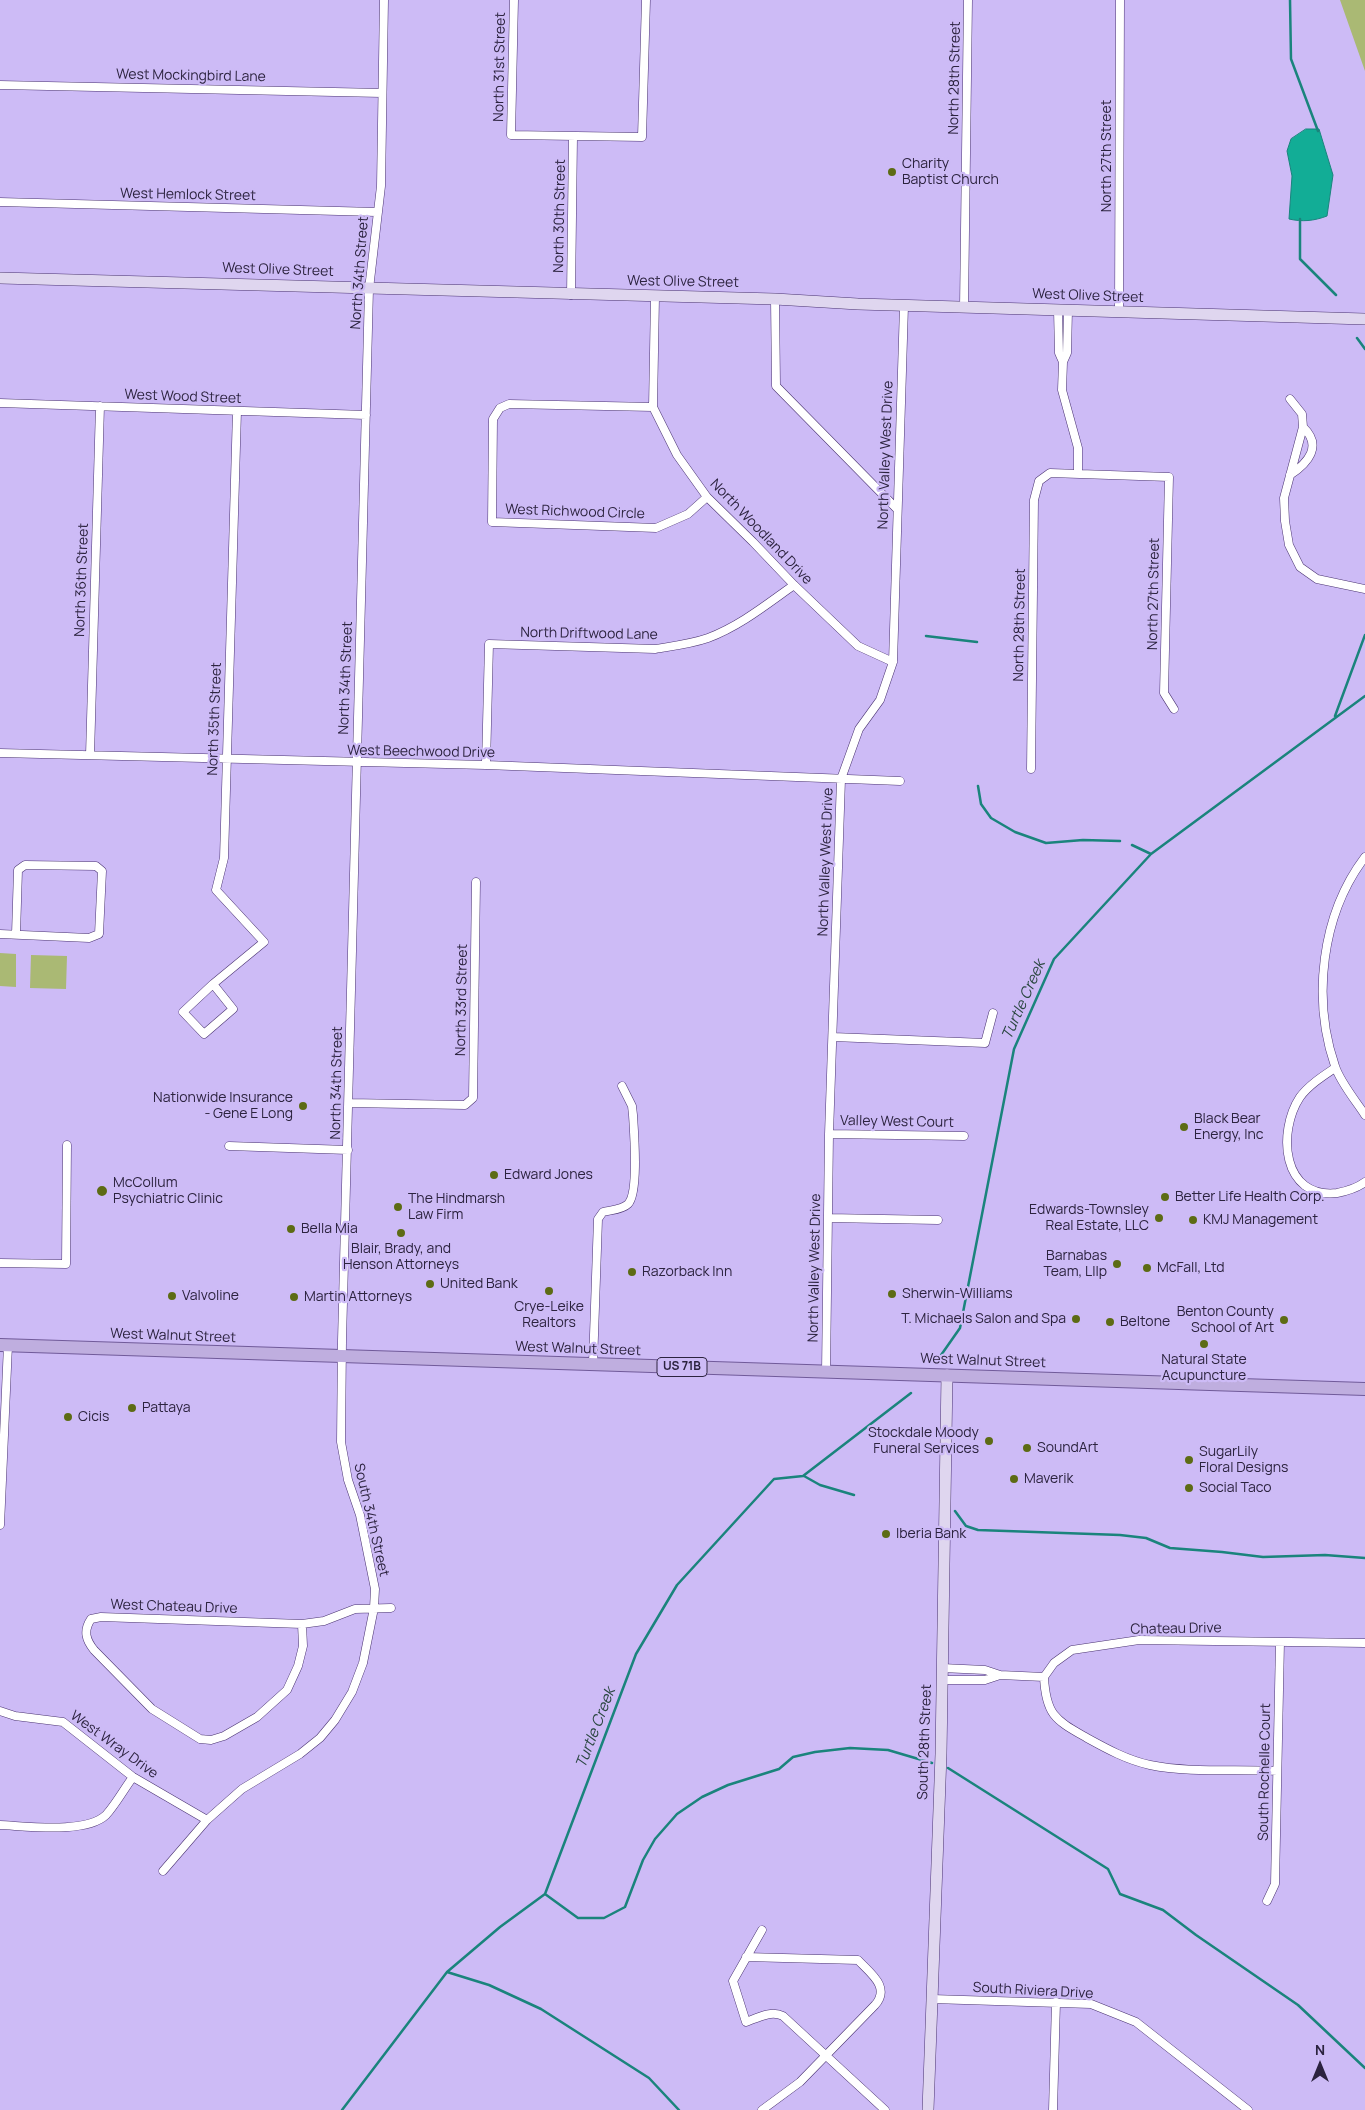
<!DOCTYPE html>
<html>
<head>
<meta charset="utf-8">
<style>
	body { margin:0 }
	#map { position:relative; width:1365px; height:2110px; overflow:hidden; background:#cdbbf6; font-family:Manrope,sans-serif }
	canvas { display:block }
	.north { position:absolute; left:1295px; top:2040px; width:50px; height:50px; -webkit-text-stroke:4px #cdbbf6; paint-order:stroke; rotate:0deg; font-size:14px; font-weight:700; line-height:20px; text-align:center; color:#2c233f }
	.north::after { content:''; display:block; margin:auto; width:18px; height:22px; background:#2c233f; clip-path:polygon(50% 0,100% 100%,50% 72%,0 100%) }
</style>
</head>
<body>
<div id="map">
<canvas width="1365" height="2110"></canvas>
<div class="north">N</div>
</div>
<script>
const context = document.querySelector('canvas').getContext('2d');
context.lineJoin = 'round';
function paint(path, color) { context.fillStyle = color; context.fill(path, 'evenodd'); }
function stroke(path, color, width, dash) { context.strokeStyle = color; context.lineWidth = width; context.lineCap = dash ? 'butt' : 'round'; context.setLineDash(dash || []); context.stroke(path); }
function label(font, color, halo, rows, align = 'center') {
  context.font = font + ' Manrope,sans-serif'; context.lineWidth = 4.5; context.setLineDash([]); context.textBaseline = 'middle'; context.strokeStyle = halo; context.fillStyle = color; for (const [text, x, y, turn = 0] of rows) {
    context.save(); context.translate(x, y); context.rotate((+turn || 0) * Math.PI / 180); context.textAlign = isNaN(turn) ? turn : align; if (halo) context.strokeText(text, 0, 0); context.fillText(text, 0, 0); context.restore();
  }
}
paint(new Path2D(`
	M1340 0H1365V71Z
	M0 953 16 954V987L0 986Z
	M31 955 67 956 66 989 30 988Z`), '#aab974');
const water = new Path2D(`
	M1306 129H1319L1333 175 1327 216C1314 221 1302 222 1289 219L1292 176 1287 151 1291 139Z`);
paint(water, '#12ad96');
stroke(water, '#1a847c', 1);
stroke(new Path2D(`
	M1290 0 1291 59 1318 131
	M1300 219V259L1336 295
	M1357 338 1365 349
	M926 636 977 642
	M1335 716 1365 635
	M978 786 981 804 991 818 1015 832 1046 843 1083 840 1120 841
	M1132 845 1151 854
	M939 1358 960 1328 1014 1049 1054 959 1151 854 1365 696
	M804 1476 820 1485 854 1495
	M955 1511 966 1526 978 1530 1120 1535 1146 1538 1170 1548 1222 1552 1263 1557 1325 1555 1365 1558
	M948 1768 1108 1869 1120 1894 1163 1910 1196 1935 1298 2005 1365 2068
	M545 1894 578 1918H604L625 1907 643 1860 655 1839 677 1814 702 1797 728 1785 779 1769 793 1757 815 1752 850 1748 888 1750 932 1763
	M447 1972 489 1985 541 2009 649 2078 679 2110
	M342 2110 447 1972 500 1927 545 1894 636 1654 677 1585 774 1479 803 1476 911 1393`), '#1a847c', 2.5);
const street = new Path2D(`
	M514 0 511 135 642 137 646 0
	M0 85 382 93
	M0 202 376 212
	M571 295 573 137
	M655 297 653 407 677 455 707 497 753 542 794 585 858 646 893 662
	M775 299 776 386 896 508
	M964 307 968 0
	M1058 310 1059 353 1063 362 1062 390 1078 448V473
	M1119 312 1120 0
	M1063 362 1067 353 1068 310
	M1290 399 1302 414 1303 427 1284 498 1285 521 1289 545 1300 567 1317 579 1365 589
	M0 403 366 415
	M653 407 509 404 500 408 493 419 492 522 656 528 688 514 707 497
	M1290 475C1308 463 1323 446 1303 427
	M0 753 486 765 900 781
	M90 755 100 406
	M486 765 489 644 655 649C673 646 691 644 708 638 740 626 767 604 794 585
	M1031 769 1034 500 1039 481 1050 473 1169 477 1164 693 1174 709
	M1365 857C1321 915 1312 999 1335 1066 1340 1082 1356 1101 1365 1115
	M0 934 89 938 99 934 102 871 96 866 25 865 18 870 16 934
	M213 984 183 1012 204 1034 233 1009 213 984 264 942 216 890 224 858 237 411
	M833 1037 985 1043 993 1013
	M1335 1068C1323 1076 1309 1085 1300 1097 1277 1132 1282 1199 1337 1193 1347 1191 1357 1188 1365 1182
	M349 1103 465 1105 473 1098 476 882
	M829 1134 964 1136
	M229 1146 348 1150
	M828 1218 938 1220
	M0 1263 66 1264 67 1145
	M593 1364 598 1219 603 1212C610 1210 622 1210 628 1204 639 1193 634 1132 633 1115L632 1106 622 1086
	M826 1372 829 1134 841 779 859 729 880 700 893 662 904 306
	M0 1525 8 1345
	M302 1624 303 1646 298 1666 287 1690 257 1717 224 1736 211 1740 200 1739 152 1709 94 1650C86 1640 83 1631 91 1619L101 1617 302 1624 324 1621 355 1609 391 1608
	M942 1668 985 1670 1000 1675 1044 1677 1054 1663 1072 1650 1139 1640 1365 1643
	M1044 1677C1046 1716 1056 1720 1087 1738 1107 1749 1127 1760 1150 1765 1188 1773 1237 1769 1277 1771
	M942 1680H985L1000 1675
	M0 1711 15 1716 63 1722 133 1777 207 1820
	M0 1825C26 1826 86 1834 106 1815 116 1804 124 1789 133 1777
	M163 1871 207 1820 242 1789 300 1754 320 1738 335 1720 352 1692 363 1663 374 1608 375 1589 360 1515 348 1480 341 1442 342 1341 369 289 381 186 384 0
	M1267 1901 1275 1884 1280 1642
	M762 1930 733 1981 746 2022C757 2018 771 2010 783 2016L885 2110
	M746 1957 858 1960C870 1973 891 1987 875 2005L800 2082 762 2110
	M932 1999 1091 2004 1136 2022 1248 2110
	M1053 2110 1056 2002`);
const secondary = new Path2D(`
	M0 278 775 299 858 304 1365 319
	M928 2110 941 1754 947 1375`);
const primary = new Path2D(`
	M0 1345 1365 1389`);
stroke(street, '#4a3371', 9);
stroke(secondary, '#4a3371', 12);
stroke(primary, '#705a99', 14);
stroke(street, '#fff', 8);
stroke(secondary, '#dfd6ef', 11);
stroke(primary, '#bfaedf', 12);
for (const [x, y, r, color] of [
	[892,172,5,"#5d6b14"],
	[303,1106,5,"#5d6b14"],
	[1184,1127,5,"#5d6b14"],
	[494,1175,5,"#5d6b14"],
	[102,1191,6,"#5d6b14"],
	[1165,1197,5,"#5d6b14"],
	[398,1207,5,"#5d6b14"],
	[1159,1218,5,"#5d6b14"],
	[1193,1220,5,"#5d6b14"],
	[291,1229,5,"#5d6b14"],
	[401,1233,5,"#5d6b14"],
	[1117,1264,5,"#5d6b14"],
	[1147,1268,5,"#5d6b14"],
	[632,1272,5,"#5d6b14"],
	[430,1284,5,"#5d6b14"],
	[549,1291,5,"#5d6b14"],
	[892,1294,5,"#5d6b14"],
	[172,1296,5,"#5d6b14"],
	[294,1297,5,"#5d6b14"],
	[1076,1319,5,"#5d6b14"],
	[1284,1320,5,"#5d6b14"],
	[1110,1322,5,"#5d6b14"],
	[1204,1344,5,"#5d6b14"],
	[132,1408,5,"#5d6b14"],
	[68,1417,5,"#5d6b14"],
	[989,1441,5,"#5d6b14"],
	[1027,1448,5,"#5d6b14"],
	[1189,1460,5,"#5d6b14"],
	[1014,1479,5,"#5d6b14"],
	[1189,1488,5,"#5d6b14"],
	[886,1534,5,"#5d6b14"]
]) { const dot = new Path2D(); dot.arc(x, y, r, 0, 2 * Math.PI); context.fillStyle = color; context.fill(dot); stroke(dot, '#cdbbf6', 2); }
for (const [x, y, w] of [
	[682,1367,50]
]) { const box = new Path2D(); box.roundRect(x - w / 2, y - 9.5, w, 19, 4); context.fillStyle = '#cdbbf6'; context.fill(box); stroke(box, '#2c233f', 1); }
label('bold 12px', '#2c233f', null, [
	["US 71B",682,1367]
]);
label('14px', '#2c233f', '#cdbbf6', [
	["North 31st Street",500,67,-89],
	["West Mockingbird Lane",191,76,1],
	["North 28th Street",955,78,-89],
	["North 27th Street",1107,156,-90],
	["West Hemlock Street",188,195,1],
	["North 30th Street",560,216,-89],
	["West Olive Street",278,270,2],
	["North 34th Street",360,273,-86],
	["West Olive Street",683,282,1],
	["West Olive Street",1088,296,2],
	["West Wood Street",183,397,2],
	["North Valley West Drive",886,455,-88],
	["West Richwood Circle",575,512,2],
	["North Woodland Drive",761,532,46],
	["North 36th Street",82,580,-88],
	["North 27th Street",1154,594,-89],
	["North 28th Street",1020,625,-89],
	["North Driftwood Lane",589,634,1],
	["North 34th Street",346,678,-88],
	["North 35th Street",215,719,-88],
	["West Beechwood Drive",421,752,1],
	["North Valley West Drive",826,862,-88],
	["North 33rd Street",462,1000,-89],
	["North 34th Street",337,1083,-89],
	["Valley West Court",897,1122,1],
	["North Valley West Drive",815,1268,-89],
	["West Walnut Street",173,1336,2],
	["West Walnut Street",578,1349,2],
	["West Walnut Street",983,1361,2],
	["South 34th Street",371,1520,77],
	["West Chateau Drive",174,1607,2],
	["Chateau Drive",1176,1629,-1],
	["South 28th Street",925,1742,-88],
	["West Wray Drive",114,1745,36],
	["South Rochelle Court",1265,1772,-89],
	["South Riviera Drive",1033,1991,3]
]);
label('14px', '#2c233f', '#cdbbf6', [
	["Charity",902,164],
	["Baptist Church",902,180],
	["Nationwide Insurance",293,1098,"right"],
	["- Gene E Long",293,1114,"right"],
	["Black Bear",1194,1119],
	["Energy, Inc",1194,1135],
	["Edward Jones",504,1175],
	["McCollum",113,1183],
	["Psychiatric Clinic",113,1199],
	["Better Life Health Corp.",1175,1197],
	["The Hindmarsh",408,1199],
	["Law Firm",408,1215],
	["Edwards-Townsley",1149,1210,"right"],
	["Real Estate, LLC",1149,1226,"right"],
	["KMJ Management",1203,1220],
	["Bella Mia",301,1229],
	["Blair, Brady, and",401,1249,"center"],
	["Henson Attorneys",401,1265,"center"],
	["Barnabas",1107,1256,"right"],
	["Team, Lllp",1107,1272,"right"],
	["McFall, Ltd",1157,1268],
	["Razorback Inn",642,1272],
	["United Bank",440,1284],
	["Sherwin-Williams",902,1294],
	["Valvoline",182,1296],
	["Martin Attorneys",304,1297],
	["Crye-Leike",549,1307,"center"],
	["Realtors",549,1323,"center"],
	["Benton County",1274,1312,"right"],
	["School of Art",1274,1328,"right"],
	["T. Michaels Salon and Spa",1066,1319,"right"],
	["Beltone",1120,1322],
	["Natural State",1204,1360,"center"],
	["Acupuncture",1204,1376,"center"],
	["Pattaya",142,1408],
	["Cicis",78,1417],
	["Stockdale Moody",979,1433,"right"],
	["Funeral Services",979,1449,"right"],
	["SoundArt",1037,1448],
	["SugarLily",1199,1452],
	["Floral Designs",1199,1468],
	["Maverik",1024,1479],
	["Social Taco",1199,1488],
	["Iberia Bank",896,1534]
], 'left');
label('italic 15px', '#2b4741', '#cdbbf6', [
	["Turtle Creek",1024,1000,-66],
	["Turtle Creek",596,1728,-69]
]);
</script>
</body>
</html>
